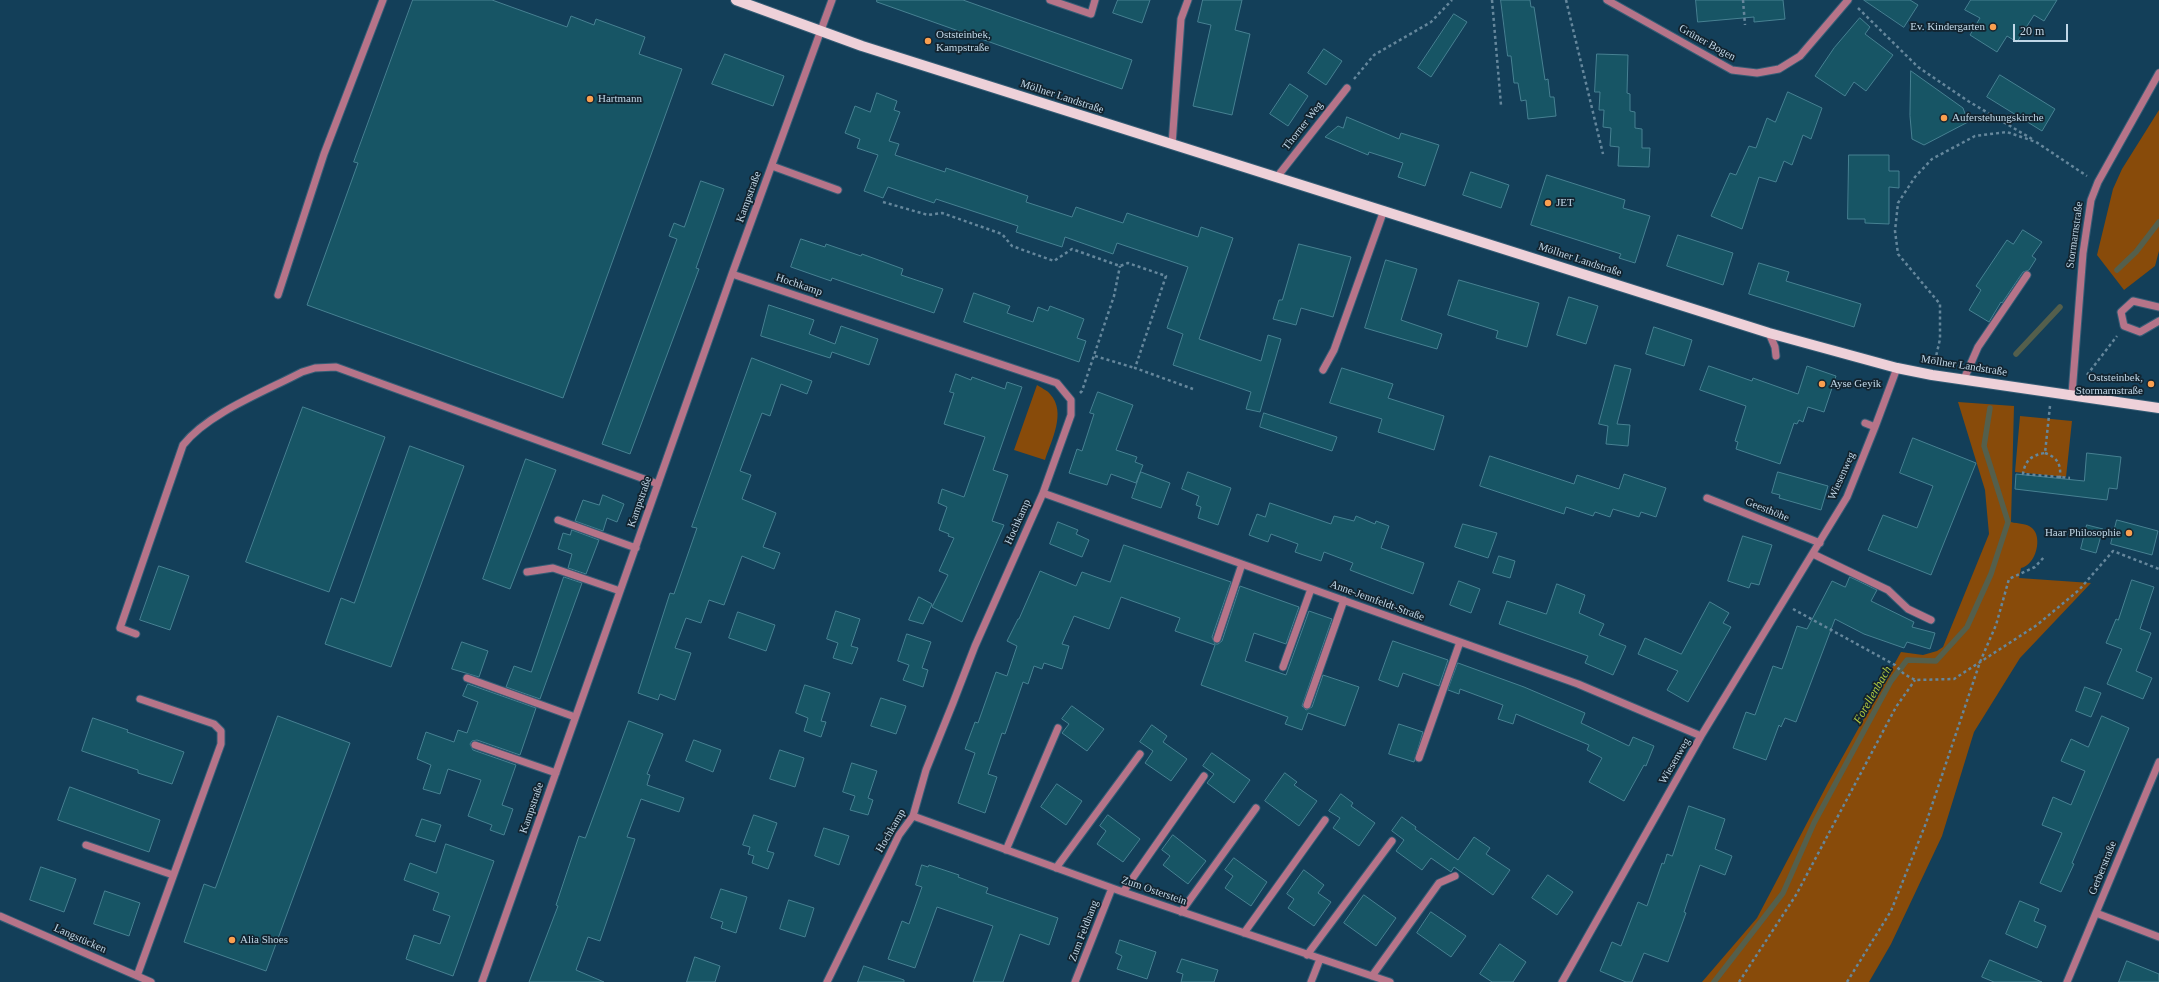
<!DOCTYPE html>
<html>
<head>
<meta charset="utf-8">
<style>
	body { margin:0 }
	#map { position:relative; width:2159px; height:982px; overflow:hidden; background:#133f59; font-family:"Times New Roman",serif }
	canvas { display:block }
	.scale { position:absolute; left:2013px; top:24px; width:55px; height:18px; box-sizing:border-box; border:2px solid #c1d7e7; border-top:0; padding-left:5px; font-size:12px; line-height:14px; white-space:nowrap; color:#c1d7e7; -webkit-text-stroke:3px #122430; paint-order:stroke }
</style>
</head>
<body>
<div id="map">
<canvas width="2159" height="982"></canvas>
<div class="scale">20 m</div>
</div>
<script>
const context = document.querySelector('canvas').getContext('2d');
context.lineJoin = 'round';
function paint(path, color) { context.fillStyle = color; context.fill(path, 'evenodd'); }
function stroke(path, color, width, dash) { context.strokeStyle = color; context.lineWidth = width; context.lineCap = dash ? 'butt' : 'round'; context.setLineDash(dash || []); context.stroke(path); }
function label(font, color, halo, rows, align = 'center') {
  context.font = font + ' "Times New Roman",serif'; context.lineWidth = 3.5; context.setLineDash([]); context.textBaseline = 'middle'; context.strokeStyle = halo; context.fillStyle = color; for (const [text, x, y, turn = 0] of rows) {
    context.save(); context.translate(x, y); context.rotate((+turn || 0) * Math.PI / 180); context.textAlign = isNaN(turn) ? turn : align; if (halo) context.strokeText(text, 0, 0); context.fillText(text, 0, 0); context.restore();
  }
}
paint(new Path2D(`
	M2159 110V251L2155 266 2124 290 2097 255 2113 189 2122 169Z
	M1037 385C1041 388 1047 390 1050 394 1067 412 1051 441 1045 460L1014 450Z
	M1958 402 2014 406 2011 522C2018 524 2027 523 2032 528 2043 537 2036 565 2021 568L2019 578 2091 583 2020 658 1974 732 1942 836 1891 944 1869 982H1702L1757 918 1828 783 1901 652 1923 655 1937 651 1943 647 1989 534 1985 490Z
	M2020 416 2072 421 2066 477 2015 472Z`), '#884b0a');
stroke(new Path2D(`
	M2117 270 2136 252 2159 222
	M2016 354 2060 307
	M1714 982 1783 893 1814 823 1891 681 1907 660 1936 661 1967 627 1991 574 2008 522 1984 446 1990 408`), '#545f4c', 5.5);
const building = new Path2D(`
	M413 0H492L567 27 571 16 594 25 596 19 645 37 639 54 682 69 563 398 307 305 358 163 354 162Z
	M877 0H963L1132 60 1122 89 877 2Z
	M1118 0H1150L1142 23 1113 13Z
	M1203 0H1242L1235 30 1250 34 1232 115 1193 106 1211 25 1198 22Z
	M1501 0H1530L1531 7H1534L1545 80 1548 79 1550 97H1554L1556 116 1528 119 1526 100 1521 101 1518 83H1514L1511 56H1508Z
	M1696 0H1783L1785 19 1754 22V17L1698 22Z
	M1864 0H1910L1918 5 1904 27Z
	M1971 0H2057L2044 21 2034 15 2017 42 2007 36 1997 52 1970 35 1980 18 1965 10Z
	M1454 14 1467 22 1431 77 1418 68Z
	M1860 18 1870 27 1865 34 1893 55 1866 91 1854 82 1845 96 1815 76 1834 48Z
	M1324 49 1342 61 1326 85 1308 73Z
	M725 54 784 76 773 106 712 84Z
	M1597 54 1628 55 1627 93 1630 94V111L1635 112V128L1642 129V148H1650L1649 167 1618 166 1619 147 1610 146 1611 128 1603 127 1604 110H1599L1600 92H1595Z
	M1911 71 1963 108 1968 122 1924 145 1912 139 1910 116Z
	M2000 75 2055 109 2042 131 1987 97Z
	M1290 84 1308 96 1288 126 1270 114Z
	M1788 92 1822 108 1811 139 1803 135 1792 165 1784 161 1776 182 1759 177 1742 229 1711 216 1730 173 1736 175 1749 146 1756 148 1767 118 1775 122Z
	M877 93 897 101 894 110 900 112 889 141 899 144 895 155 945 172 946 168 1028 196 1026 202 1072 217 1076 207 1123 223 1127 213 1198 237 1201 227 1233 238 1199 339 1261 361 1268 335 1281 339 1260 412 1246 409 1251 392 1173 365 1183 334 1167 328 1188 267 1117 243 1113 254 1065 237 1062 247 1016 232 1018 226 936 199 934 203 888 187 883 198 864 191 878 155 857 148 860 139 845 133 855 106 870 112Z
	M1347 117 1399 139 1401 133 1439 145 1425 186 1398 177 1403 163 1369 152 1368 155 1325 137 1338 126 1343 128Z
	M1849 155H1889V171H1899V188L1889 187V224L1865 223V219H1848Z
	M1471 172 1509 185 1501 208 1463 195Z
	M1547 175 1625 200 1623 208 1650 216 1635 263 1619 258 1621 254 1531 225Z
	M701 181 724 189 696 268 699 269 630 454 602 444 677 239 669 236 674 223 684 227Z
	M2023 230 2042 242 2032 256 2036 259 2029 270 2023 272 2002 303 2001 302 1989 322 1969 310 1981 290 1976 286 2007 240 2013 244Z
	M1678 235 1733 253 1723 285 1667 266Z
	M801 239 825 247 826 244 861 256 862 254 903 269 901 275 943 289 934 313 832 278 831 281 791 267Z
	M1299 244 1351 257 1333 317 1301 308 1296 325 1273 319 1279 300H1282Z
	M1386 260 1417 269 1401 320 1442 334 1437 349 1365 328Z
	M1759 263 1789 272 1786 281 1861 304 1854 327 1749 294Z
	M1459 280 1539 303 1527 347 1496 338 1498 331 1448 315Z
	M974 293 1010 306 1007 313 1033 322 1038 307 1048 311 1050 306 1084 319 1077 338 1086 341 1079 362 964 322Z
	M1569 297 1598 306 1586 344 1557 335Z
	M769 305 814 320 809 334 835 344 841 326 878 339 869 365 832 352 830 358 761 336Z
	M1654 327 1692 340 1684 366 1646 354Z
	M752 358 812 381 807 394 781 384 770 416 762 413 740 471 751 475 742 499 776 513 763 547 780 553 774 569 742 556 724 605 709 600 701 623 686 618 675 648 691 653 675 700 660 694 658 700 638 693 670 593 674 594 697 528 692 527Z
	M1615 365 1631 369 1617 424 1630 425 1628 446 1606 444 1608 426 1599 424Z
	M1709 366 1752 381 1753 378 1798 394 1807 366 1836 376 1824 412 1808 407 1803 422 1799 420 1797 424 1794 423 1780 464 1736 449 1738 442 1735 441 1746 406 1700 390Z
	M1342 368 1393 384 1388 398 1444 416 1434 450 1378 432 1382 419 1330 403Z
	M956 374 971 380 972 377 1005 389 1007 382 1022 387 993 470 1008 475 992 521 1004 525 962 622 932 607 948 575 939 571 954 538 948 536 949 534 939 530 947 507 938 503 942 489 964 497 985 437 944 424 954 393 950 392Z
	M1098 392 1133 405 1116 450 1137 457 1135 462 1143 465 1136 483 1111 474 1107 485 1069 473 1077 449 1082 451 1094 414 1090 413Z
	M303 407 385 437 329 592 246 562Z
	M1264 413 1337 437 1332 451 1260 427Z
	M1913 438 1976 463 1931 575 1868 550 1883 515 1917 528 1933 486 1900 473Z
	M410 446 464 466 391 667 325 644 341 598 354 603Z
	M2087 453 2121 457 2117 489 2109 488 2107 500 2015 489 2016 474 2084 481Z
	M1490 456 1574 484 1577 475 1619 489 1624 474 1666 488 1656 517 1641 512 1639 517 1613 509 1610 517 1595 512 1593 516 1566 507 1564 514 1480 486Z
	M526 459 556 470 510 589 483 579Z
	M1141 472 1170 483 1161 508 1132 498Z
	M1188 472 1231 488 1218 525 1198 518 1201 507 1196 505 1199 496 1182 489Z
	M1778 472 1828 486 1821 510 1779 498 1780 495 1772 493Z
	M603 495 624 504 617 522 607 518 603 531 575 521 583 500 599 505Z
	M1270 503 1331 524 1334 516 1354 521 1356 516 1375 524 1376 521 1389 526 1381 548 1424 563 1413 594 1350 570 1353 563 1324 552 1321 561 1295 552 1298 544 1271 534 1268 542 1249 535 1257 514 1265 517Z
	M2117 520 2158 531 2152 555 2111 544Z
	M1058 522 1078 530 1076 534 1089 540 1082 557 1050 544Z
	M1463 524 1497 533 1488 558 1455 547Z
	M2087 525 2103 529 2096 553 2081 549Z
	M572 530 599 540 586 574 568 568 572 554 558 549 563 533 570 535Z
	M1743 536 1772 545 1759 585 1751 583 1749 588 1728 581Z
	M1124 545 1231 582 1212 637 1215 644H1218L1222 641 1240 586 1299 607 1286 644 1254 633 1245 661 1286 675 1309 611 1332 619 1302 706 1306 710 1312 707 1323 675 1359 687 1345 726 1308 713 1302 730 1285 724 1288 717 1201 685 1215 645 1175 631 1180 618 1121 597 1109 629 1074 616 1062 644 1069 646 1062 669 1044 663 1042 669 1034 666 1028 684 1023 682 1005 734 1002 733 988 774 997 777 985 813 958 803 975 753 965 749 975 722 978 723 996 672 1007 676 1017 646 1007 641 1018 619H1019L1040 571 1076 586 1082 572 1110 582Z
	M1499 556 1515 561 1510 578 1493 573Z
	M159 566 189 576 170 630 140 620Z
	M564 577 582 583 540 699 506 687 514 666 531 672Z
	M1850 577 1877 590 1871 601 1914 622 1912 627 1935 633 1930 649 1907 642 1904 648 1864 634 1835 619 1796 722 1785 718 1781 727 1779 725 1766 760 1733 748 1746 712 1755 715 1773 666 1782 669 1797 626 1807 629 1832 581 1845 587Z
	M2132 580 2154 587 2140 629 2151 633 2136 671 2152 678 2143 699 2107 684 2122 649 2106 643 2116 619 2118 620Z
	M1459 581 1480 589 1471 613 1450 605Z
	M1557 584 1585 595 1579 613 1604 624 1599 635 1626 646 1613 675 1585 663 1588 656 1499 624 1507 601 1546 614Z
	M919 597 932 604 923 624 909 620Z
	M1710 602 1729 613 1723 623 1731 627 1688 702 1667 690 1678 671 1638 654 1645 638 1681 654Z
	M836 611 860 619 851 646 858 648 852 664 833 658 838 643 827 639Z
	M738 612 775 625 766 651 729 638Z
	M907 634 931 642 922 668 928 670 923 687 903 680 909 665 898 661Z
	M1393 641 1448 660 1439 686 1403 673 1398 687 1379 680Z
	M462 642 488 651 479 677 452 669Z
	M1458 663 1524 687 1585 713 1581 723 1629 746 1633 737 1654 746 1646 766 1644 765 1624 801 1589 782 1602 758 1587 750 1589 745 1516 714 1513 724 1498 719 1503 705 1460 689 1459 694 1448 690Z
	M468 684 536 708 520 755 477 740 472 741 470 744 473 750 516 765 502 805 513 809 504 835 490 830 492 825 468 816 481 780 448 769 440 794 423 789 431 765 417 759 426 732 454 742 458 730 467 733 478 702 463 696Z
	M805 685 830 693 821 721 826 722 821 737 804 731 808 718 796 713Z
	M2085 687 2101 693 2091 717 2076 711Z
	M881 698 906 706 896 734 871 726Z
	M1072 706 1104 729 1087 751 1062 733 1069 724 1062 719Z
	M278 716 350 743 266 971 184 942 204 884 215 888Z
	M2102 716 2129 728 2072 863 2074 864 2061 892 2040 883 2062 833 2042 825 2053 797 2071 805 2085 771 2061 761 2071 739 2088 747Z
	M93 718 128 730 127 732 184 752 172 784 138 773V770L82 751Z
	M629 721 663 734 647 774 650 775 647 785 684 798 679 812 641 799 627 837 635 839 600 941 588 937 576 970 604 982H529L558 906 556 905 579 836 585 838Z
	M1399 724 1423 732 1414 762 1389 754Z
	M1152 725 1167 736 1163 742 1187 759 1171 781 1145 763 1153 751 1140 742Z
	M694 740 721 750 713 772 686 761Z
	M780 750 804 758 795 787 770 779Z
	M1212 753 1250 780 1234 803 1207 783 1214 774 1203 766Z
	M852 763 877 771 868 798 873 800 868 815 850 810 855 796 843 792Z
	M1285 773 1297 782 1294 785 1317 801 1299 826 1265 801Z
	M1057 784 1082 801 1066 825 1041 807Z
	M70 787 160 820 149 852 58 820Z
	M1341 794 1353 803 1351 806 1375 823 1359 846 1333 828 1340 818 1329 811Z
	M1689 806 1725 819 1715 849 1732 856 1725 875 1700 865 1684 912 1686 913 1668 962 1644 953 1632 982H1626L1600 971 1612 942 1621 946 1638 902 1647 906 1662 863 1664 864 1667 854 1672 856Z
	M754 815 777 823 767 851 774 853 768 869 752 863 754 856 748 854 750 847 743 845Z
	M1108 815 1140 839 1123 862 1097 844 1106 831 1100 826Z
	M1402 817 1416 827 1415 829 1458 860 1474 837 1490 848 1486 854 1510 870 1493 895 1454 867 1451 872 1431 858 1422 870 1396 851 1404 840 1392 831Z
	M422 819 441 825 435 842 416 836Z
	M824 828 849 836 839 865 815 856Z
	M1173 835 1206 861 1188 884 1163 865 1170 856 1162 850Z
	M446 844 494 861 453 976 406 959 414 935 440 944 450 916 433 910 439 893 404 880 410 863 436 873Z
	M1234 858 1267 882 1251 906 1225 888 1233 876 1225 870Z
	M922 865 928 867 929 865 959 875 958 877 988 888 986 893 1058 918 1049 945 1020 934 1003 982H973L993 926 937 907 915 968 888 959 902 921 909 924 922 887 916 885Z
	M41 867 76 879 64 912 30 900Z
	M1304 870 1324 885 1318 893 1331 902 1314 926 1288 908 1294 899 1287 894Z
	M1548 875 1573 892 1557 915 1532 898Z
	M721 889 747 897 736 933 721 928 723 922 711 918Z
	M105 891 140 903 129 936 94 924Z
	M1364 895 1396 918 1376 946 1344 923Z
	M789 900 814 908 805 937 780 929Z
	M2020 901 2039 909 2034 921 2046 926 2037 948 2006 934Z
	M1431 912 1466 936 1451 957 1417 933Z
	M1120 940 1156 952 1147 979 1117 969 1122 956 1116 953Z
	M1500 944 1526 962 1513 982H1492L1480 974Z
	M695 957 720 966 715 982H687Z
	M1182 959 1218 970 1214 982H1181L1183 974 1177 972Z
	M1990 960 2042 982H1994L1982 977Z
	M2127 961 2159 974V982H2119Z
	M864 966 904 980V982H858Z`);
paint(building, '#175565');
stroke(building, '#478192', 1);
const minor = new Path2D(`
	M1050 0 1091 14 1095 0
	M1607 0 1732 70 1757 73 1779 69 1800 56 1848 0
	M1172 145 1181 19 1188 0
	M772 166 838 190
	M1277 177 1347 88
	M732 274 1057 383 1071 400V415L1043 493 975 646 953 703 926 770 913 816 899 835 827 982
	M278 295 324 154 383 0
	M2159 307 2133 301 2121 312 2124 326 2140 332 2159 321
	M1769 333 1775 347 1776 356
	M1323 370 1334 350 1384 210
	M1964 379 1978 347 2027 275
	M2072 394 2083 253 2091 200 2098 182 2159 73
	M1865 423 1875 427
	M1043 493 1578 684 1701 736
	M1707 498 1820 543
	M558 520 636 548
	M1813 554 1888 590 1908 609 1931 620
	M527 572 553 568 620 591
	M136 634 120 628 183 445C208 413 266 391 302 372L315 368 336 367 658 484
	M1217 639 1242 564
	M1283 667 1311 589
	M467 678 575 717
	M1307 705 1344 600
	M475 745 556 773
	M1419 758 1460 642
	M913 816 1123 892 1390 982
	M86 845 173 875
	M1006 850 1058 728
	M1056 868 1140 754
	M1123 892 1204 776
	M1181 912 1256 808
	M2096 913 2159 937
	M0 916 151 982
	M1244 933 1325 820
	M1307 955 1392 841
	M137 976 221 744V731L214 724 140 699
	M1372 976 1439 883 1455 876
	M482 982 732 274 832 0
	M1075 982 1112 888
	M1311 982 1320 959
	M1562 982 1701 736 1847 497 1875 427 1897 368
	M2067 982 2159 762`);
const major = new Path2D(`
	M736 0 862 46 1769 333 1897 368 1932 375 2159 408`);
stroke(minor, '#365d75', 9);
stroke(major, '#365d75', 12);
stroke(new Path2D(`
	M1492 0 1501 105
	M1566 0 1603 154
	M1743 0 1745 25
	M1858 8 1918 67 1968 101 2032 139
	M1354 79 1374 55 1431 22 1452 0
	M883 202 928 215 942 213 1002 234 1012 246 1054 261 1072 249 1120 266 1128 263 1166 276 1135 368 1193 389
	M1095 356 1135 368
	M1935 361 1940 339V304L1898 254 1895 231 1898 203 1915 177 1932 159 1975 136 2007 132 2036 142 2087 176
	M2087 375 2117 336
	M1080 393 1082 391 1114 296 1120 266
	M2050 406 2045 453C2032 455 2025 460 2023 474L2070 478
	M2045 453C2058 458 2061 464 2060 478
	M1793 609 1895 665 1904 674 1915 680 1954 679 2037 625 2079 590 2113 551 2159 569
	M1739 982 1796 895 1896 707 1915 680
	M1847 982 1891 911 1926 823 1980 662 1996 625 2009 579 2035 567 2045 556`), '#65879c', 2.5, [3, 3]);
stroke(minor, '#b67489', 7);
stroke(major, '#eed1d9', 10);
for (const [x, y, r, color] of [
	[1993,27,4,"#fa9f4f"],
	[928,41,4,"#fa9f4f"],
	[590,99,4,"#fa9f4f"],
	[1944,118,4,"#fa9f4f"],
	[1548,203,4,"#fa9f4f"],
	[1822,384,4,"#fa9f4f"],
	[2151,384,4,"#fa9f4f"],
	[2129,533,4,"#fa9f4f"],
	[232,940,4,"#fa9f4f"]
]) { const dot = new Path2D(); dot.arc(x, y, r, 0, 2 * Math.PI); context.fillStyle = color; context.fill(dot); stroke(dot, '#122430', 1.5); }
label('11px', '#c1d7e7', '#122430', [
	["Ev. Kindergarten",1985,27,"right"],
	["Oststeinbek,",936,35],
	["Kampstraße",936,48],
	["Hartmann",598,99],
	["Auferstehungskirche",1952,118],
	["JET",1556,203],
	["Oststeinbek,",2143,378,"right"],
	["Stormarnstraße",2143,391,"right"],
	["Ayse Geyik",1830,384],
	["Haar Philosophie",2121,533,"right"],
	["Alia Shoes",240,940]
], 'left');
label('11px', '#c1d7e7', '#122430', [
	["Grüner Bogen",1707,43,29],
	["Möllner Landstraße",1062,97,18],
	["Thorner Weg",1303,126,-52],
	["Kampstraße",749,197,-70],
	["Stormarnstraße",2075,235,-82],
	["Möllner Landstraße",1580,260,18],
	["Hochkamp",799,285,19],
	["Möllner Landstraße",1964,366,9],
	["Wiesenweg",1842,476,-66],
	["Kampstraße",640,502,-71],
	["Geesthöhe",1767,510,22],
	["Hochkamp",1018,522,-66],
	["Anne-Jennfeldt-Straße",1377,601,20],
	["Wiesenweg",1675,761,-60],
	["Kampstraße",532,808,-71],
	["Hochkamp",891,831,-60],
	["Gerberstraße",2103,868,-68],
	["Zum Osterstein",1154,891,19],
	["Zum Feldhang",1084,931,-69],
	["Langstücken",80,939,24]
]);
label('italic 12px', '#b3cc40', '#122430', [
	["Forellenbach",1873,695,-60]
]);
</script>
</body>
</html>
